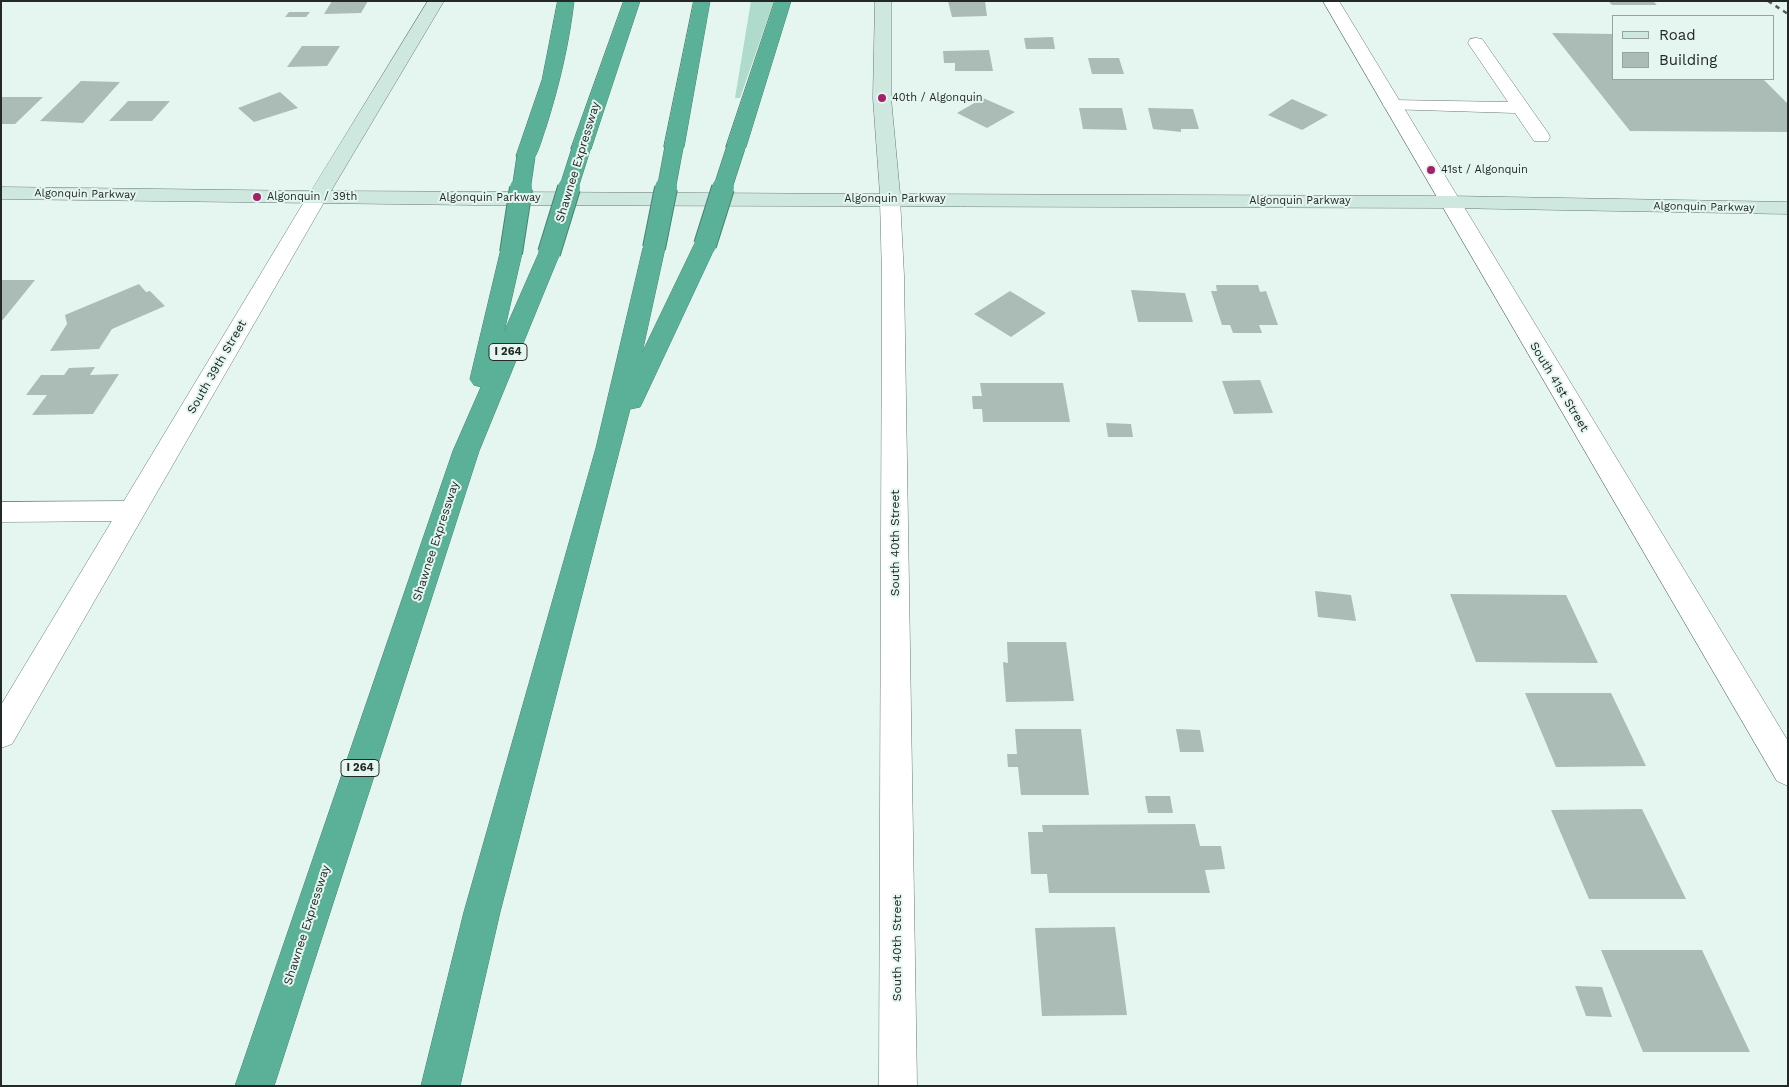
<!DOCTYPE html>
<html>
<head>
<meta charset="utf-8">
<style>
	body { margin:0 }
	#map { position:relative; width:1789px; height:1087px; overflow:hidden; background:#e4f6ef; font-family:"Work Sans",sans-serif }
	canvas { display:block }
	.frame { position:absolute; inset:0; border:2px solid #222927; pointer-events:none }
	.legend { position:absolute; left:1612px; top:15px; width:162px; height:65px; box-sizing:border-box; background:#e4f6ef; border:1px solid #96a49f; margin:0; padding:6px 9px; list-style:none; font-size:15px; color:#222927 }
	.legend li { display:flex; align-items:center; gap:10px; height:25px }
	.legend b { width:25px; border:1px solid #96a49f }
</style>
</head>
<body>
<div id="map">
<canvas width="1789" height="1087"></canvas>
<div class="frame"></div>
<ul class="legend">
<li><b style="height:6px;background:#cee8e0"></b>Road</li>
<li><b style="height:14px;background:#aabcb5"></b>Building</li>
</ul>
</div>
<script>
const context = document.querySelector('canvas').getContext('2d');
context.lineJoin = 'round';
function paint(path, color) { context.fillStyle = color; context.fill(path, 'evenodd'); }
function stroke(path, color, width, dash) { context.strokeStyle = color; context.lineWidth = width; context.lineCap = dash ? 'butt' : 'round'; context.setLineDash(dash || []); context.stroke(path); }
function label(font, color, halo, rows, align = 'center') {
  context.font = font + ' "Work Sans",sans-serif'; context.lineWidth = 4; context.setLineDash([]); context.textBaseline = 'middle'; context.strokeStyle = halo; context.fillStyle = color; for (const [text, x, y, turn = 0] of rows) {
    context.save(); context.translate(x, y); context.rotate((+turn || 0) * Math.PI / 180); context.textAlign = isNaN(turn) ? turn : align; if (halo) context.strokeText(text, 0, 0); context.fillText(text, 0, 0); context.restore();
  }
}
paint(new Path2D(`
	M751 1H774L740 98H735Z`), '#aedbcb');
paint(new Path2D(`
	M332 1H368L361 13 324 14Z
	M948 1H985L987 16 952 17Z
	M1608 1H1653L1657 5H1612Z
	M289 12H310L306 17H285Z
	M1552 33 1613 34V79H1763L1788 104V132L1630 131Z
	M1053 37 1055 49H1026L1024 38Z
	M302 46H340L327 66 287 67Z
	M989 50 993 71H955V63H944L943 51Z
	M1088 58H1119L1124 74H1092Z
	M81 81 120 82 83 123 40 121Z
	M280 92 298 108 254 122 238 108Z
	M1 97H43L15 124H1Z
	M983 98 1015 112 987 128 957 113Z
	M1292 99 1328 115 1302 130 1268 115Z
	M128 101H170L152 121H109Z
	M1079 108H1122L1127 130 1083 129Z
	M1148 108 1193 109 1199 129H1181V132L1153 129Z
	M1 280H35L1 322Z
	M139 284 146 292 150 291 165 306 112 329 99 349 50 351 67 324 65 315Z
	M1216 285H1258L1260 292 1266 291 1278 325H1259L1262 333H1233L1230 325H1222L1211 291H1217Z
	M1131 290 1185 293 1193 322H1138Z
	M1010 291 1046 313 1011 337 974 314Z
	M95 367 90 375 119 374 93 414 32 415 47 395H26L41 375H64L69 368Z
	M1260 380 1273 413 1234 414 1222 381Z
	M980 383H1063L1070 422H983L982 409H973L972 396H982Z
	M1106 423 1131 424 1133 437H1108Z
	M1315 591 1351 595 1356 621 1318 617Z
	M1450 594 1566 595 1598 663 1476 662Z
	M1007 642H1066L1074 701 1006 702 1003 662 1008 663Z
	M1525 693H1611L1646 766 1556 767Z
	M1015 729H1081L1089 795H1021L1018 767H1008L1007 754H1017Z
	M1176 729 1200 730 1204 752H1180Z
	M1145 796H1170L1173 813H1148Z
	M1642 809 1686 899H1589L1551 810Z
	M1195 824 1200 846H1221L1225 869 1205 870 1210 893H1049L1047 874H1031L1028 832H1043L1042 825Z
	M1115 927 1127 1015 1042 1016 1035 928Z
	M1601 950H1702L1750 1052H1643Z
	M1575 986 1602 987 1612 1017 1586 1016Z`), '#aabcb5');
const lane = new Path2D(`
	M1476 38 1482 39 1548 133 1550 137 1548 141H1534L1515 113 1386 109 1383 105 1386 101 1392 100 1508 102 1468 43 1470 39Z
	M132 501 141 504 145 511 141 518 132 521 1 522V502Z`);
const street = new Path2D(`
	M1323 1H1339L1788 741V786L1777 781Z
	M317 191 324 193 327 197 12 744 1 748V705L307 197 310 193Z
	M890 193 897 195 900 199 904 276 917 1086H879L882 276 880 199 883 195Z`);
const secondary = new Path2D(`
	M428 1H444L331 191 880 194 873 98 875 1H891V98L900 194 1449 196 1788 202V214L1449 208 472 205 1 199V187L311 191Z`);
const highway = new Path2D(`
	M558 1H574C569 44 559 86 546 127 542 138 539 151 533 160H519L516 156 542 80Z
	M624 1H640L591 149 588 153H574L571 149Z
	M694 1H710L684 147 681 151H667L664 147Z
	M775 1H791L746 147 743 151H729L726 147Z
	M705 239 713 240 716 245 643 401 640 407 630 409 500 912 460 1086H421L464 912 596 448 643 248 646 243 654 242 662 243 665 248 642 353 694 245 697 240Z
	M511 247 519 248 522 253 504 332 541 248 549 247 557 248 560 253 479 451 274 1086H235L453 451 481 387 474 385 470 379 500 253 503 248Z`);
stroke(lane, '#6a7a74', 1);
stroke(street, '#6a7a74', 1);
stroke(secondary, '#6a7a74', 1);
stroke(highway, '#468170', 1);
paint(lane, '#fff');
paint(street, '#fff');
paint(secondary, '#cee8e0');
paint(highway, '#5ab197');
stroke(new Path2D(`
	M1768 1 1788 14`), '#525c59', 2.5, [4.5, 4.5]);
const highwayBridgeFar1 = new Path2D(`
	M521 190 526 156
	M568 190 581 149
	M666 190 674 147
	M722 190 736 147`);
const highwayBridge = new Path2D(`
	M705 245 723 188
	M654 248 666 188
	M511 253 521 188
	M549 253 569 188`);
stroke(highwayBridgeFar1, '#468170', 19, []);
stroke(highwayBridge, '#468170', 24, []);
stroke(highwayBridgeFar1, '#5ab197', 18);
stroke(highwayBridge, '#5ab197', 22);
for (const [x, y, r, color] of [
	[882,98,5,"#a5206b"],
	[1431,170,5,"#a5206b"],
	[257,197,5,"#a5206b"]
]) { const dot = new Path2D(); dot.arc(x, y, r, 0, 2 * Math.PI); context.fillStyle = color; context.fill(dot); stroke(dot, '#e4f6ef', 2); }
label('11px', '#222927', '#e4f6ef', [
	["40th / Algonquin",892,98],
	["41st / Algonquin",1441,170],
	["Algonquin / 39th",267,197]
], 'left');
label('11px', '#222927', '#e4f6ef', [
	["Algonquin Parkway",85,194,1],
	["Algonquin Parkway",490,198],
	["Algonquin Parkway",895,199],
	["Algonquin Parkway",1300,201],
	["Algonquin Parkway",1704,207,1]
]);
for (const [x, y, w] of [
	[508,352,38],
	[360,768,38]
]) { const box = new Path2D(); box.roundRect(x - w / 2, y - 8.5, w, 17, 4); context.fillStyle = '#e4f6ef'; context.fill(box); stroke(box, '#222927', 1); }
label('bold 11px', '#222927', null, [
	["I 264",508,352],
	["I 264",360,768]
]);
label('12px', '#222927', '#e4f6ef', [
	["Shawnee Expressway",578,162,-73],
	["South 39th Street",217,367,-60],
	["South 41st Street",1559,387,59],
	["Shawnee Expressway",436,541,-72],
	["South 40th Street",895,543,-90],
	["Shawnee Expressway",307,925,-72],
	["South 40th Street",897,948,-90]
]);
</script>
</body>
</html>
